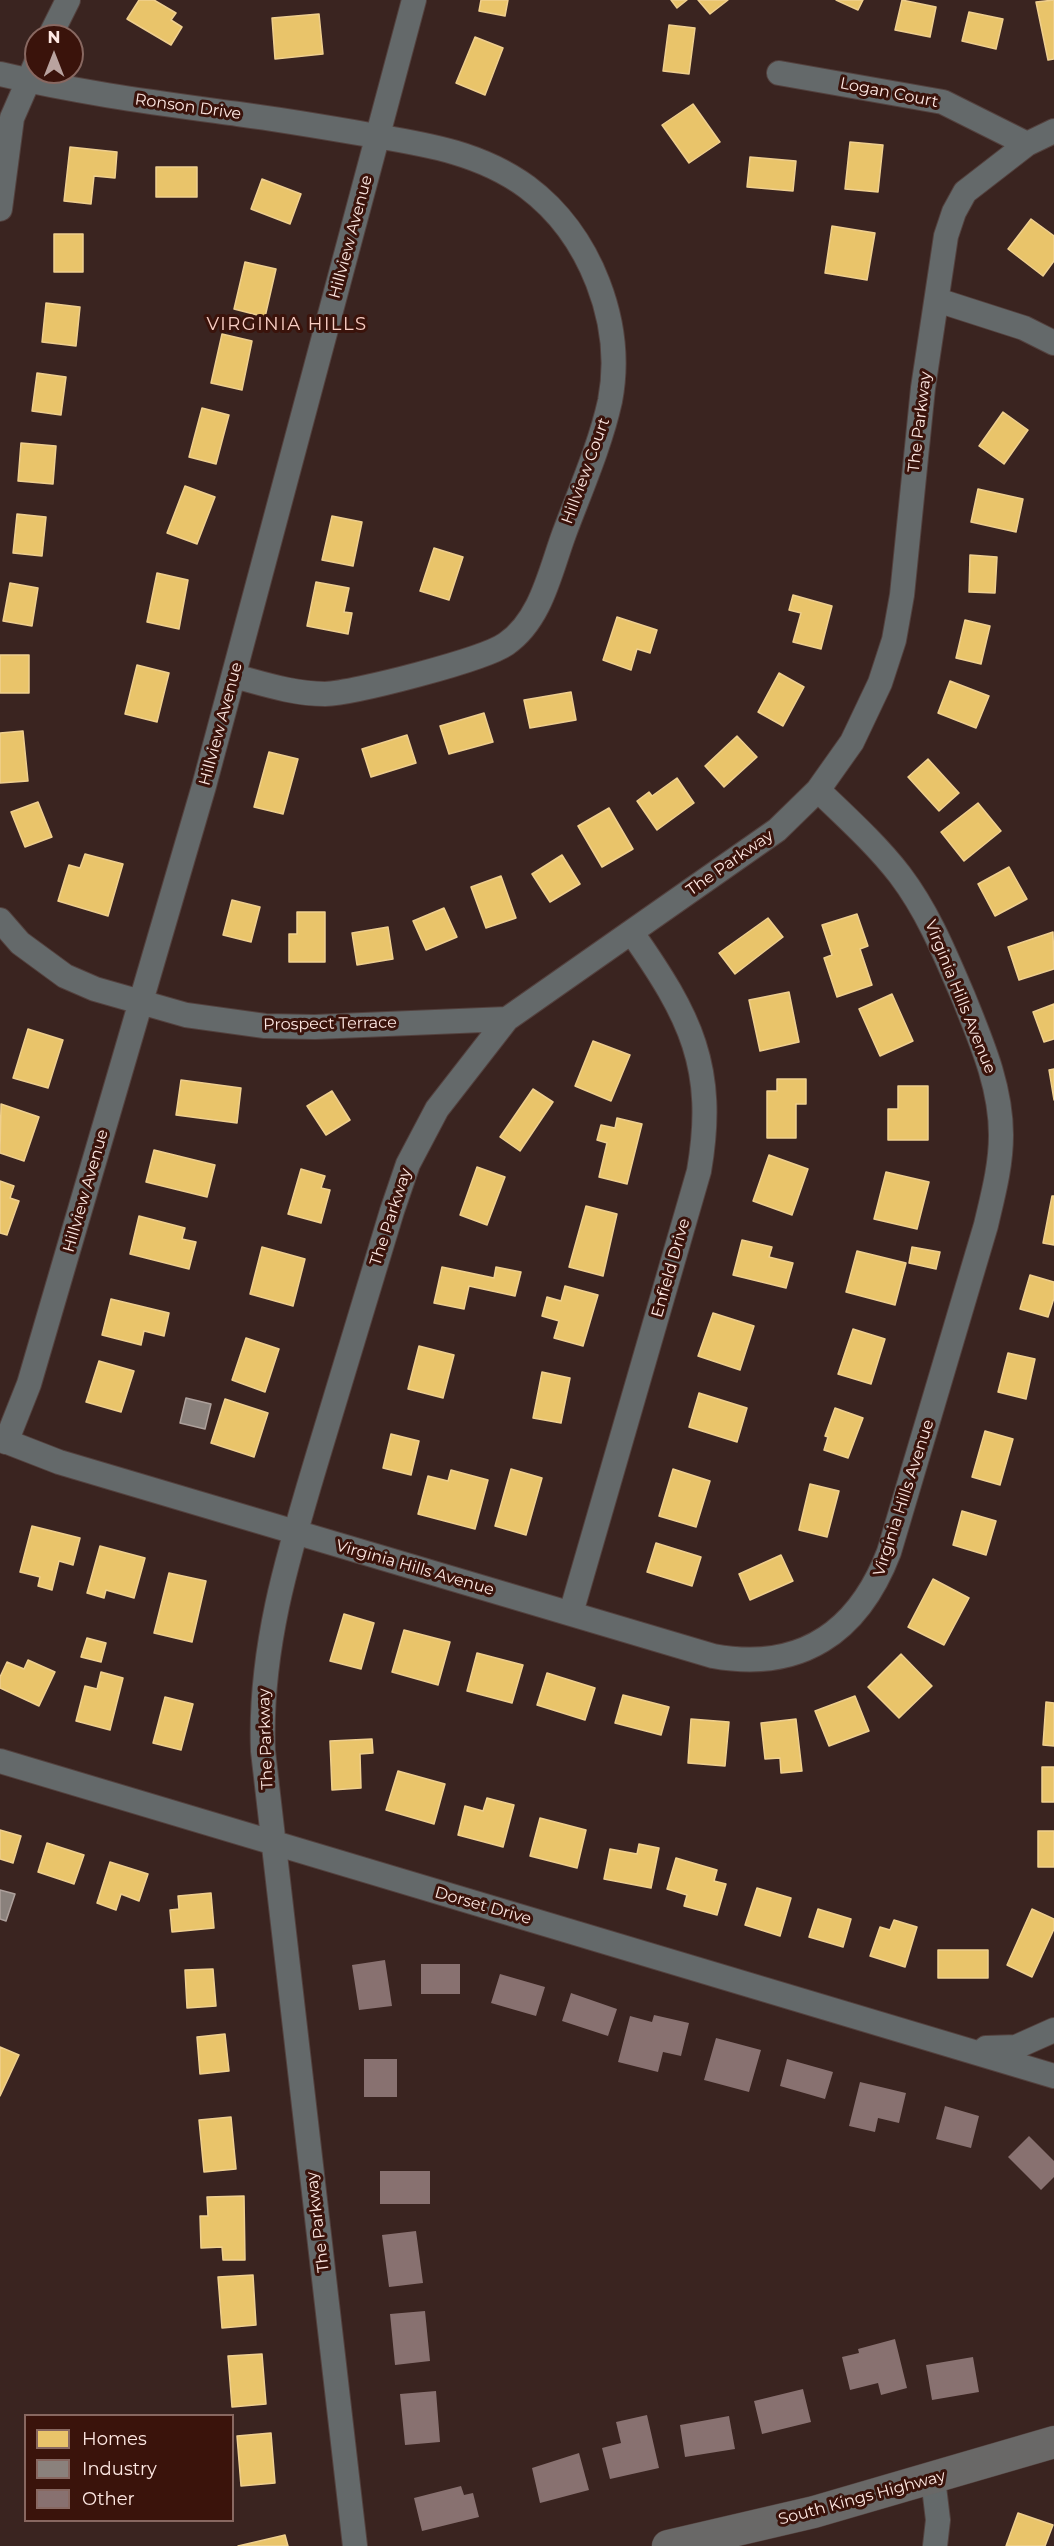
<!DOCTYPE html>
<html>
<head>
<meta charset="utf-8">
<style>
	body { margin:0 }
	#map { position:relative; width:1054px; height:2546px; overflow:hidden; background:#3a2420; font-family:Montserrat,sans-serif }
	canvas { display:block }
	.legend { position:absolute; left:24px; top:2414px; width:210px; height:108px; box-sizing:border-box; background:#3a130b; border:2px solid #886861; margin:0; padding:8px 10px; list-style:none; font-size:18px; color:#fee8e3 }
	.legend li { display:flex; align-items:center; gap:12px; height:30px }
	.legend b { width:30px; border:2px solid #886861 }
	.north { position:absolute; left:24px; top:24px; width:60px; height:60px; box-sizing:border-box; background:#3a130b; border:2px solid #886861; border-radius:50%; rotate:0deg; font-size:16px; font-weight:700; line-height:24px; text-align:center; color:#fee8e3 }
	.north::after { content:''; display:block; margin:auto; width:21px; height:27px; background:#b9a39f; clip-path:polygon(50% 0,100% 100%,50% 72%,0 100%) }
</style>
</head>
<body>
<div id="map">
<canvas width="1054" height="2546"></canvas>
<ul class="legend">
<li><b style="height:16px;background:#e9c46a"></b>Homes</li>
<li><b style="height:16px;background:#8a817c"></b>Industry</li>
<li><b style="height:16px;background:#887170"></b>Other</li>
</ul>
<div class="north">N</div>
</div>
<script>
const context = document.querySelector('canvas').getContext('2d');
context.lineJoin = 'round';
function paint(path, color) { context.fillStyle = color; context.fill(path, 'evenodd'); }
function stroke(path, color, width, dash) { context.strokeStyle = color; context.lineWidth = width; context.lineCap = dash ? 'butt' : 'round'; context.setLineDash(dash || []); context.stroke(path); }
function label(font, color, halo, rows, align = 'center') {
  context.font = font + ' Montserrat,sans-serif'; context.lineWidth = 6; context.setLineDash([]); context.textBaseline = 'middle'; context.strokeStyle = halo; context.fillStyle = color; for (const [text, x, y, turn = 0] of rows) {
    context.save(); context.translate(x, y); context.rotate((+turn || 0) * Math.PI / 180); context.textAlign = isNaN(turn) ? turn : align; if (halo) context.strokeText(text, 0, 0); context.fillText(text, 0, 0); context.restore();
  }
}
const homes = new Path2D(`
	M139 0H154L176 13 171 20 182 27 171 45 127 19Z
	M481 0H508L505 16 479 11Z
	M671 0H687L677 8Z
	M698 0H728L710 14Z
	M836 0H863L858 10Z
	M902 0 936 7 930 37 895 30Z
	M1054 0V59L1048 60 1036 2Z
	M969 12 1003 19 996 49 962 41Z
	M319 14 323 54 275 59 272 18Z
	M669 25 695 28 689 74 663 71Z
	M475 37 503 48 485 95 456 83Z
	M693 104 720 142 689 163 662 125Z
	M850 142 883 145 878 192 845 189Z
	M70 147 117 152 115 178 94 176 91 204 64 201Z
	M750 157 796 161 793 191 747 187Z
	M156 167H197V197H156Z
	M262 179 301 194 290 224 251 209Z
	M1031 219 1054 236V261L1043 276 1008 249Z
	M832 226 875 233 867 280 825 273Z
	M54 234H83V272H54Z
	M245 262 276 269 265 317 234 309Z
	M46 303 80 307 76 346 42 342Z
	M222 334 252 341 242 390 211 383Z
	M37 373 66 377 61 415 32 411Z
	M202 408 229 415 216 464 189 457Z
	M1003 412 1028 430 1004 464 979 446Z
	M21 443 56 446 53 484 18 481Z
	M185 486 215 497 197 544 167 533Z
	M978 489 1023 499 1016 532 971 522Z
	M17 514 46 517 42 556 13 553Z
	M332 516 362 522 353 566 322 560Z
	M434 548 463 557 449 600 420 591Z
	M970 555 997 557 995 593 969 592Z
	M157 573 188 580 179 629 147 622Z
	M316 582 349 588 344 612 352 613 348 634 307 626Z
	M10 583 38 588 32 626 3 621Z
	M793 595 832 606 821 649 793 642 801 613 789 610Z
	M617 617 657 630 650 653 637 649 631 670 603 660Z
	M965 620 990 626 981 664 956 658Z
	M0 655H29V693H0Z
	M137 665 169 673 157 722 125 714Z
	M779 673 804 687 783 726 758 712Z
	M950 681 989 696 976 728 938 713Z
	M571 692 576 720 530 728 524 700Z
	M484 713 493 742 449 754 440 726Z
	M23 731 28 781 0 783V733Z
	M407 735 416 763 371 777 362 749Z
	M737 736 757 757 724 787 705 766Z
	M269 752 298 759 283 814 254 807Z
	M928 759 959 793 939 811 908 777Z
	M677 778 694 803 657 830 637 801 649 792 652 796Z
	M38 802 52 837 25 847 11 812Z
	M978 803 1001 831 964 861 941 832Z
	M609 808 633 849 602 867 578 826Z
	M85 854 123 864 108 916 58 901 69 865 80 868Z
	M562 855 580 884 550 902 532 874Z
	M1009 867 1027 899 995 916 978 884Z
	M501 876 516 918 486 928 471 887Z
	M232 900 260 907 251 942 223 935Z
	M444 908 457 937 426 950 413 921Z
	M297 912H325V962H289V934H297Z
	M857 914 868 946 860 949 872 985 837 997 824 958 832 955 822 925Z
	M768 918 783 937 735 974 719 953Z
	M388 927 393 959 357 965 352 933Z
	M1053 932 1054 969 1019 980 1008 947Z
	M789 992 799 1042 760 1051 749 1000Z
	M892 994 913 1041 880 1056 859 1009Z
	M1054 1004V1039L1044 1042 1033 1012Z
	M28 1029 63 1040 48 1088 13 1078Z
	M593 1041 630 1055 611 1101 575 1086Z
	M1054 1069V1100L1049 1070Z
	M777 1079H806V1104H796V1138H767V1091H777Z
	M181 1080 241 1088 237 1123 176 1115Z
	M898 1086H928V1140H888V1109H898Z
	M533 1089 553 1102 520 1151 500 1137Z
	M332 1091 350 1120 326 1135 307 1106Z
	M1 1104 39 1117 24 1161 0 1153Z
	M617 1118 642 1124 627 1184 599 1177 607 1143 597 1140 601 1125 615 1128Z
	M154 1150 215 1165 207 1197 146 1182Z
	M769 1155 808 1169 792 1215 753 1201Z
	M477 1167 505 1177 487 1225 460 1215Z
	M301 1169 325 1176 321 1188 330 1190 321 1223 288 1214Z
	M886 1172 929 1182 917 1229 874 1219Z
	M0 1181 14 1186 10 1198 19 1201 7 1235 0 1233Z
	M1052 1196H1054V1245L1043 1243Z
	M586 1206 617 1214 603 1276 569 1267Z
	M139 1216 185 1228 182 1239 196 1242 189 1269 130 1254Z
	M742 1240 772 1247 769 1257 793 1263 786 1288 733 1275Z
	M262 1247 305 1259 293 1306 250 1294Z
	M912 1247 940 1252 936 1269 909 1263Z
	M857 1251 906 1263 895 1305 846 1292Z
	M442 1267 494 1278 496 1267 521 1272 515 1296 469 1286 464 1309 434 1303Z
	M1030 1275 1054 1282V1298L1048 1317 1020 1309Z
	M565 1286 598 1295 583 1346 554 1338 559 1321 542 1316 547 1297 561 1301Z
	M111 1299 169 1313 164 1336 144 1331 141 1345 102 1335Z
	M713 1313 754 1326 740 1370 698 1356Z
	M853 1329 885 1339 871 1384 838 1374Z
	M246 1338 279 1349 265 1392 232 1380Z
	M419 1346 454 1355 443 1398 408 1389Z
	M1008 1353 1035 1359 1026 1399 998 1392Z
	M99 1361 134 1371 121 1412 86 1402Z
	M542 1372 570 1378 561 1423 533 1418Z
	M699 1393 747 1408 737 1442 689 1427Z
	M225 1399 268 1413 254 1457 211 1443Z
	M835 1408 863 1418 848 1458 824 1450 828 1437 825 1436Z
	M985 1431 1013 1439 1000 1485 972 1477Z
	M391 1434 419 1441 411 1475 383 1468Z
	M511 1469 542 1478 526 1535 495 1526Z
	M673 1469 710 1481 696 1527 659 1516Z
	M451 1470 488 1480 475 1529 418 1514 428 1476 448 1481Z
	M810 1484 839 1491 827 1537 799 1530Z
	M962 1511 996 1521 986 1555 953 1545Z
	M32 1526 80 1538 73 1565 59 1561 52 1590 38 1586 40 1577 20 1572Z
	M656 1543 701 1557 692 1586 647 1572Z
	M100 1546 145 1558 134 1598 106 1590 104 1598 87 1593Z
	M781 1555 793 1581 750 1600 739 1574Z
	M169 1573 206 1581 192 1642 154 1633Z
	M933 1579 969 1598 944 1645 908 1627Z
	M344 1614 374 1623 361 1669 330 1661Z
	M404 1630 450 1642 438 1685 392 1672Z
	M87 1638 106 1643 101 1662 81 1657Z
	M477 1653 523 1665 512 1703 467 1691Z
	M901 1654 932 1686 899 1718 868 1687Z
	M28 1660 55 1672 39 1706 0 1688V1677L7 1662 24 1669Z
	M101 1672 123 1678 110 1730 76 1721 85 1686 97 1689Z
	M547 1673 595 1688 585 1720 537 1705Z
	M623 1695 669 1707 661 1735 615 1723Z
	M855 1696 869 1731 829 1746 815 1711Z
	M165 1697 193 1704 181 1750 153 1743Z
	M1046 1702 1054 1703V1746L1043 1745Z
	M691 1719 729 1722 725 1766 688 1763Z
	M796 1719 802 1771 781 1773 780 1758 765 1759 761 1723Z
	M372 1739 373 1753 360 1754 361 1788 332 1790 330 1741Z
	M1042 1767H1054V1802H1042Z
	M398 1771 445 1784 434 1824 386 1810Z
	M487 1798 514 1805 503 1847 458 1835 465 1806 483 1811Z
	M540 1818 586 1830 577 1868 530 1856Z
	M0 1830 21 1836 13 1863 0 1859Z
	M1038 1831H1054V1867H1038Z
	M47 1843 84 1855 74 1884 38 1872Z
	M639 1844 659 1848 651 1888 604 1879 610 1849 637 1854Z
	M676 1858 717 1870 714 1881 726 1884 717 1915 684 1906 687 1895 667 1889Z
	M110 1862 148 1874 139 1901 121 1894 116 1910 97 1903Z
	M757 1888 791 1898 780 1936 745 1925Z
	M211 1893 214 1928 172 1932 170 1910 179 1909 178 1896Z
	M818 1909 851 1919 843 1947 809 1937Z
	M1032 1909 1054 1919V1929L1032 1977 1007 1965Z
	M894 1920 917 1927 905 1967 870 1956 880 1927 890 1930Z
	M938 1950H988V1978H938Z
	M213 1969 216 2006 187 2008 185 1970Z
	M225 2034 229 2071 200 2074 197 2037Z
	M0 2047 19 2055 0 2096Z
	M231 2117 236 2169 204 2172 199 2120Z
	M244 2196 245 2260H223L222 2247 201 2248 200 2216H208L207 2197Z
	M253 2275 256 2325 222 2328 218 2277Z
	M262 2354 266 2404 232 2407 228 2356Z
	M271 2433 275 2483 241 2486 237 2436Z
	M1018 2513 1053 2525 1045 2546H1006Z
	M285 2535 288 2546H238Z`);
paint(homes, '#e9c46a');
stroke(homes, '#efcf8e', 1.5);
const industry = new Path2D(`
	M186 1398 211 1404 205 1429 180 1423Z
	M0 1890 15 1894 6 1921 0 1919Z`);
paint(industry, '#8a817c');
stroke(industry, '#ada09b', 1.5);
paint(new Path2D(`
	M385 1960 392 2006 359 2010 352 1965Z
	M421 1964H460V1994H421Z
	M500 1974 545 1987 536 2016 491 2003Z
	M571 1993 617 2009 608 2036 562 2021Z
	M654 2015 689 2023 681 2056 663 2052 658 2072 618 2062 630 2016 652 2022Z
	M716 2038 761 2050 749 2092 704 2080Z
	M364 2059H397V2097H364Z
	M787 2059 833 2072 825 2099 780 2086Z
	M860 2082 906 2093 899 2123 878 2118 875 2132 849 2126Z
	M945 2106 979 2116 971 2148 936 2139Z
	M1029 2136 1054 2161V2177L1041 2190 1008 2157Z
	M380 2171H430V2204H380Z
	M416 2231 423 2283 389 2287 382 2235Z
	M425 2311 430 2361 395 2365 390 2314Z
	M895 2339 907 2388 881 2395 878 2383 850 2390 842 2357 859 2353 858 2349Z
	M973 2357 979 2392 932 2400 926 2365Z
	M803 2389 811 2422 762 2434 754 2401Z
	M436 2391 440 2442 405 2445 400 2394Z
	M647 2415 659 2468 610 2479 602 2448 621 2443 616 2422Z
	M729 2416 735 2449 685 2457 680 2425Z
	M579 2453 589 2490 540 2503 532 2468Z
	M461 2486 464 2495 473 2493 479 2517 422 2531 414 2498Z`), '#887170');
const minor = new Path2D(`
	M50 36 68 0
	M779 73 943 102 1027 144
	M0 74C79 93 158 103 238 114 284 120 330 128 376 136 430 145 482 154 527 187 590 234 625 323 610 401 600 446 580 491 564 534 550 572 541 620 506 644 483 660 354 693 325 694 294 694 264 684 234 676
	M0 209 12 118 36 63
	M937 300 1024 328 1054 343
	M0 920 20 943 65 976 95 989 186 1015 265 1026 315 1027 507 1019
	M0 1439 59 1462 713 1656C800 1672 858 1633 889 1552L986 1225C993 1195 1001 1166 1001 1135 1001 1086 981 1041 963 996 945 954 928 912 900 875 876 844 846 817 818 790
	M6 1442 29 1384 204 786 414 0
	M571 1613 699 1171C717 1067 690 1016 632 933
	M0 1761 1054 2076
	M986 2048 1016 2047 1054 2030
	M933 2479 938 2520 935 2546
	M355 2546 263 1751C259 1646 290 1549 320 1449 344 1370 368 1290 392 1211L408 1164 437 1109 507 1019 777 830 818 790 852 742 880 683 894 640 902 595 923 388 946 236 954 212 965 192 1027 144 1054 131`);
const major = new Path2D(`
	M668 2546 814 2512 1054 2442`);
stroke(minor, '#53413e', 26);
stroke(major, '#53413e', 33);
stroke(minor, '#64696a', 24);
stroke(major, '#696867', 32);
label('16px', '#fee8e3', '#3a130b', [
	["Logan Court",889,93,11],
	["Ronson Drive",188,107,8],
	["Hillview Avenue",351,237,-75],
	["The Parkway",920,422,-83],
	["Hillview Court",586,471,-70],
	["Hillview Avenue",221,724,-75],
	["The Parkway",730,863,-35],
	["Virginia Hills Avenue",960,997,68],
	["Prospect Terrace",330,1024,-1],
	["Hillview Avenue",86,1191,-74],
	["The Parkway",391,1217,-72],
	["Enfield Drive",671,1268,-74],
	["Virginia Hills Avenue",904,1498,-72],
	["Virginia Hills Avenue",415,1568,16],
	["The Parkway",266,1739,-92],
	["Dorset Drive",483,1906,16],
	["The Parkway",318,2222,-97],
	["South Kings Highway",862,2498,-15]
]);
context.letterSpacing = '1.5px';
label('18px', '#f9cec4', '#3a130b', [
	["VIRGINIA HILLS",287,325]
]);
context.letterSpacing = '0px';
</script>
</body>
</html>
